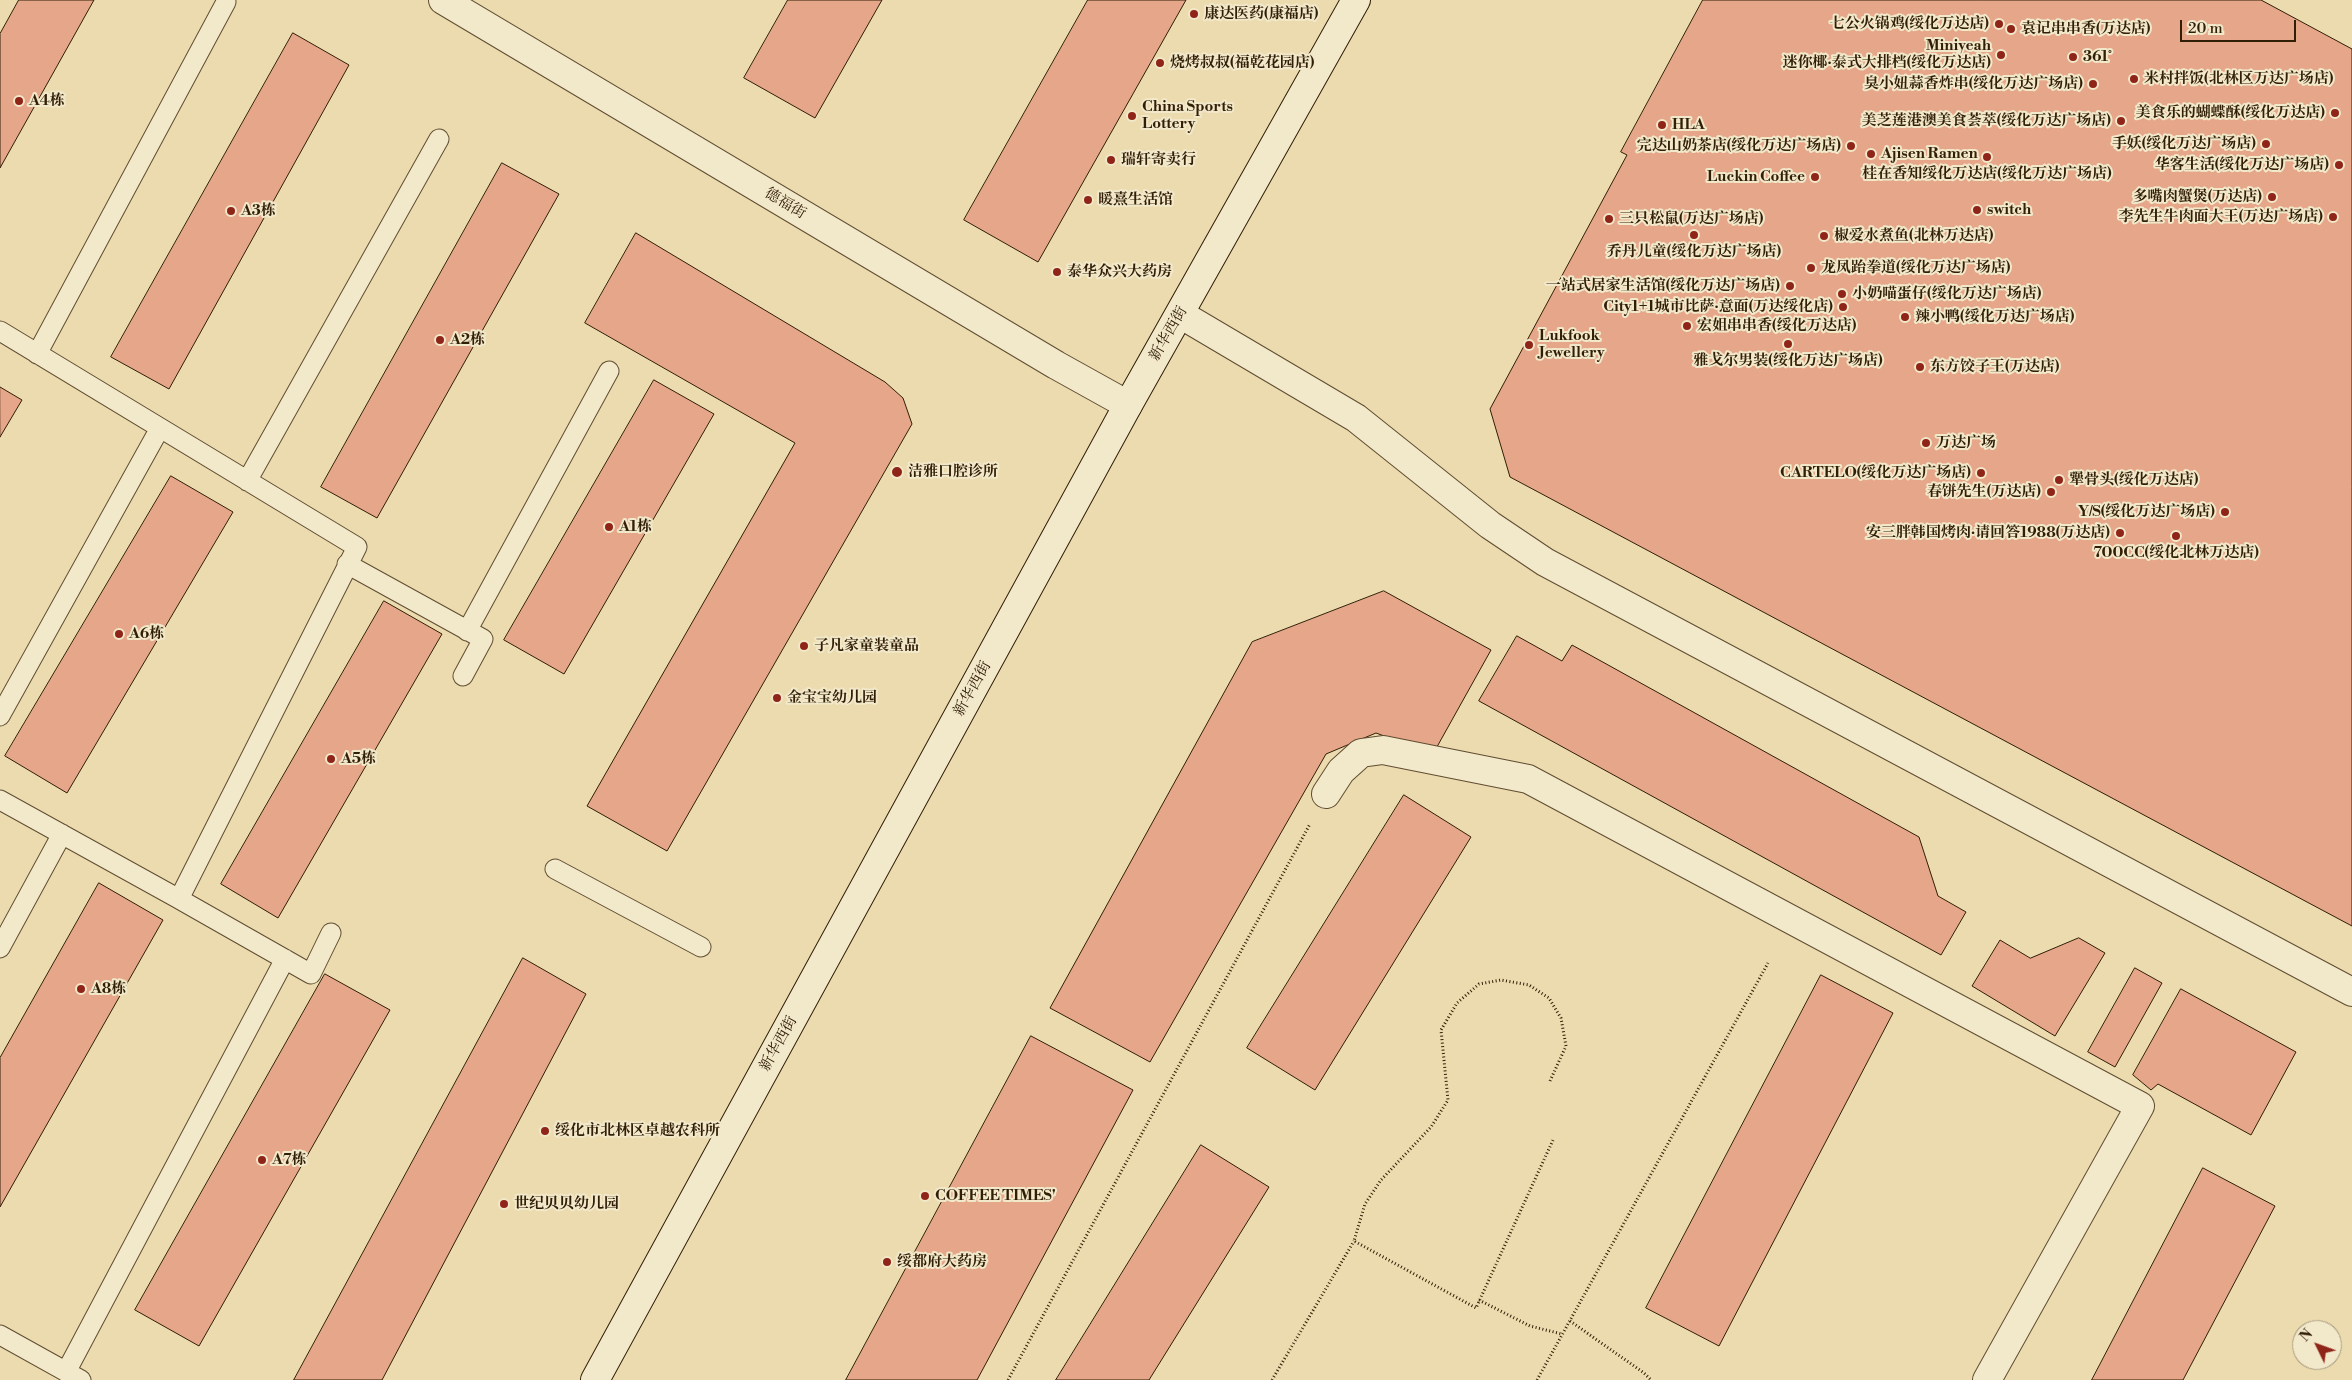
<!DOCTYPE html>
<html>
<head>
<meta charset="utf-8">
<style>
	body { margin:0 }
	#map { position:relative; width:2352px; height:1380px; overflow:hidden; background:#ebdbae; font-family:"Libre Bodoni",serif }
	canvas { display:block }
	.north { position:absolute; left:2292px; top:1320px; width:50px; height:50px; box-sizing:border-box; background:#f2e8ca; border:1px solid #a5977c; border-radius:50%; rotate:312deg; font-size:14px; font-weight:700; line-height:20px; text-align:center; color:#311e07 }
	.north::after { content:''; display:block; margin:auto; width:18px; height:22px; background:#8f2418; clip-path:polygon(50% 0,100% 100%,50% 72%,0 100%) }
	.scale { position:absolute; left:2180px; top:20px; width:116px; height:22px; box-sizing:border-box; border:2px solid #311e07; border-top:0; padding-left:6px; font-size:15px; line-height:18px; white-space:nowrap; color:#311e07; -webkit-text-stroke:4px #f2e8ca; paint-order:stroke }
</style>
</head>
<body>
<div id="map">
<canvas width="2352" height="1380"></canvas>
<div class="north">N</div>
<div class="scale">20 m</div>
</div>
<script>
const context = document.querySelector('canvas').getContext('2d');
context.lineJoin = 'round';
function paint(path, color) { context.fillStyle = color; context.fill(path, 'evenodd'); }
function stroke(path, color, width, dash) { context.strokeStyle = color; context.lineWidth = width; context.lineCap = dash ? 'butt' : 'round'; context.setLineDash(dash || []); context.stroke(path); }
function label(font, color, halo, rows, align = 'center') {
  context.font = font + ' "Libre Bodoni","Noto Serif SC",serif'; context.lineWidth = 4; context.setLineDash([]); context.textBaseline = 'middle'; context.strokeStyle = halo; context.fillStyle = color; for (const [text, x, y, turn = 0] of rows) {
    context.save(); context.translate(x, y); context.rotate((+turn || 0) * Math.PI / 180); context.textAlign = isNaN(turn) ? turn : align; if (halo) context.strokeText(text, 0, 0); context.fillText(text, 0, 0); context.restore();
  }
}
const building = new Path2D(`
	M19 0H94L0 168V34Z
	M788 0H882L815 118 744 78Z
	M1088 0H1186L1038 262 964 220Z
	M1703 0H2261L2352 49V926L1510 477 1490 409 1627 155 1621 152Z
	M293 33 349 65 169 389 111 357Z
	M502 163 559 194 377 518 321 487Z
	M636 233 885 382 903 398 912 424 667 851 587 806 795 443 585 323Z
	M654 380 714 414 564 674 504 640Z
	M0 387 22 400 0 437Z
	M171 476 233 512 67 793 5 756Z
	M1384 591 1491 650 1433 754 1376 733 1326 754 1150 1062 1050 1008 1252 642Z
	M384 601 442 634 278 918 221 884Z
	M1517 636 1562 661 1572 645 1919 837 1938 896 1966 912 1941 955 1479 701Z
	M1404 795 1471 837 1315 1090 1247 1048Z
	M99 883 163 920 0 1207V1058Z
	M2079 938 2105 953 2055 1036 1972 986 2000 940 2030 958Z
	M523 958 586 994 382 1380H294Z
	M2135 968 2162 983 2115 1067 2088 1052Z
	M325 974 390 1010 199 1346 135 1310Z
	M1821 975 1893 1013 1719 1346 1646 1308Z
	M2181 989 2296 1052 2251 1135 2158 1084 2151 1090 2133 1075Z
	M1031 1036 1133 1090 977 1380H846Z
	M1201 1145 1269 1187 1149 1380H1056Z
	M2203 1168 2275 1206 2183 1380H2092Z`);
paint(building, '#e5a689');
stroke(building, '#311e07', 1);
const lane = new Path2D(`
	M0 331 357 547 179 899 0 800
	M37 354 226 2
	M247 481 439 139
	M347 564 483 639 463 676
	M467 631 609 371
	M0 716 160 428
	M555 869 701 947
	M179 899 311 974 331 933
	M0 948 62 834
	M0 1335 81 1380
	M66 1372 285 959`);
const street = new Path2D(`
	M443 0 1056 365 1128 405
	M1180 314 1356 418 1490 525 1545 562 2352 992
	M1326 794 1341 771 1361 753 1383 750 1528 779 2140 1106 1987 1380`);
const secondary = new Path2D(`
	M595 1380 1128 405 1356 0`);
stroke(lane, '#604d31', 21);
stroke(street, '#604d31', 30);
stroke(secondary, '#311e07', 30);
stroke(new Path2D(`
	M1550 1081 1566 1046 1561 1018 1549 998 1529 985 1501 980 1479 984 1457 1003 1441 1030 1448 1100 1431 1127 1381 1180 1365 1204 1354 1241 1476 1308 1553 1140
	M1479 1300 1530 1326 1562 1334
	M1570 1321 1644 1373 1651 1380
	M1008 1380 1310 824
	M1272 1380 1354 1241
	M1537 1380 1768 963`), '#311e07', 3, [1, 2.5]);
stroke(lane, '#f2e8ca', 19);
stroke(street, '#f2e8ca', 28);
stroke(secondary, '#f2e8ca', 28);
for (const [x, y, r, color] of [
	[1194,14,5,"#8f2418"],
	[1999,24,5,"#8f2418"],
	[2011,29,5,"#8f2418"],
	[2001,55,5,"#8f2418"],
	[2073,57,5,"#8f2418"],
	[1160,63,5,"#8f2418"],
	[2134,79,5,"#8f2418"],
	[2093,84,5,"#8f2418"],
	[19,101,5,"#8f2418"],
	[2335,113,5,"#8f2418"],
	[1132,116,5,"#8f2418"],
	[2121,121,5,"#8f2418"],
	[1662,125,5,"#8f2418"],
	[2266,144,5,"#8f2418"],
	[1851,146,5,"#8f2418"],
	[1871,154,5,"#8f2418"],
	[1987,157,5,"#8f2418"],
	[1111,160,5,"#8f2418"],
	[2339,165,5,"#8f2418"],
	[1815,177,5,"#8f2418"],
	[2272,197,5,"#8f2418"],
	[1088,200,5,"#8f2418"],
	[1977,210,5,"#8f2418"],
	[231,211,5,"#8f2418"],
	[2333,217,5,"#8f2418"],
	[1609,219,5,"#8f2418"],
	[1694,235,5,"#8f2418"],
	[1824,236,5,"#8f2418"],
	[1811,268,5,"#8f2418"],
	[1057,272,5,"#8f2418"],
	[1790,286,5,"#8f2418"],
	[1842,294,5,"#8f2418"],
	[1843,307,5,"#8f2418"],
	[1905,317,5,"#8f2418"],
	[1687,326,5,"#8f2418"],
	[440,340,5,"#8f2418"],
	[1788,344,5,"#8f2418"],
	[1529,345,5,"#8f2418"],
	[1920,367,5,"#8f2418"],
	[1926,443,5,"#8f2418"],
	[897,472,6,"#8f2418"],
	[1981,473,5,"#8f2418"],
	[2059,480,5,"#8f2418"],
	[2051,492,5,"#8f2418"],
	[2225,512,5,"#8f2418"],
	[609,527,5,"#8f2418"],
	[2120,533,5,"#8f2418"],
	[2176,536,5,"#8f2418"],
	[119,634,5,"#8f2418"],
	[804,646,5,"#8f2418"],
	[777,698,5,"#8f2418"],
	[331,759,5,"#8f2418"],
	[81,989,5,"#8f2418"],
	[545,1131,5,"#8f2418"],
	[262,1160,5,"#8f2418"],
	[925,1196,5,"#8f2418"],
	[504,1204,5,"#8f2418"],
	[887,1262,5,"#8f2418"]
]) { const dot = new Path2D(); dot.arc(x, y, r, 0, 2 * Math.PI); context.fillStyle = color; context.fill(dot); stroke(dot, '#f2e8ca', 2); }
label('bold 15px', '#311e07', '#f2e8ca', [
	["康达医药(康福店)",1204,14],
	["七公火锅鸡(绥化万达店)",1989,24,"right"],
	["袁记串串香(万达店)",2021,29],
	["Miniyeah",1991,46,"right"],
	["迷你椰·泰式大排档(绥化万达店)",1991,63,"right"],
	["361˚",2083,57],
	["烧烤叔叔(福乾花园店)",1170,63],
	["米村拌饭(北林区万达广场店)",2144,79],
	["臭小妞蒜香炸串(绥化万达广场店)",2083,84,"right"],
	["A4栋",29,101],
	["China Sports",1142,107],
	["Lottery",1142,124],
	["美食乐的蝴蝶酥(绥化万达店)",2325,113,"right"],
	["美芝莲港澳美食荟萃(绥化万达广场店)",2111,121,"right"],
	["HLA",1672,125],
	["手妖(绥化万达广场店)",2256,144,"right"],
	["完达山奶茶店(绥化万达广场店)",1841,146,"right"],
	["Ajisen Ramen",1881,154],
	["瑞轩寄卖行",1121,160],
	["华客生活(绥化万达广场店)",2329,165,"right"],
	["桂在香知绥化万达店(绥化万达广场店)",1987,174,"center"],
	["Luckin Coffee",1805,177,"right"],
	["多嘴肉蟹煲(万达店)",2262,197,"right"],
	["暖熹生活馆",1098,200],
	["switch",1987,210],
	["A3栋",241,211],
	["李先生牛肉面大王(万达广场店)",2323,217,"right"],
	["三只松鼠(万达广场店)",1619,219],
	["椒爱水煮鱼(北林万达店)",1834,236],
	["乔丹儿童(绥化万达广场店)",1694,252,"center"],
	["龙凤跆拳道(绥化万达广场店)",1821,268],
	["泰华众兴大药房",1067,272],
	["一站式居家生活馆(绥化万达广场店)",1780,286,"right"],
	["小奶喵蛋仔(绥化万达广场店)",1852,294],
	["City1+1城市比萨·意面(万达绥化店)",1833,307,"right"],
	["辣小鸭(绥化万达广场店)",1915,317],
	["宏姐串串香(绥化万达店)",1697,326],
	["Lukfook",1539,336],
	["Jewellery",1539,353],
	["A2栋",450,340],
	["雅戈尔男装(绥化万达广场店)",1788,361,"center"],
	["东方饺子王(万达店)",1930,367],
	["万达广场",1936,443],
	["洁雅口腔诊所",908,472],
	["CARTELO(绥化万达广场店)",1971,473,"right"],
	["犟骨头(绥化万达店)",2069,480],
	["春饼先生(万达店)",2041,492,"right"],
	["Y/S(绥化万达广场店)",2215,512,"right"],
	["A1栋",619,527],
	["安三胖韩国烤肉·请回答1988(万达店)",2110,533,"right"],
	["700CC(绥化北林万达店)",2176,553,"center"],
	["A6栋",129,634],
	["子凡家童装童品",814,646],
	["金宝宝幼儿园",787,698],
	["A5栋",341,759],
	["A8栋",91,989],
	["绥化市北林区卓越农科所",555,1131],
	["A7栋",272,1160],
	["COFFEE TIMES'",935,1196],
	["世纪贝贝幼儿园",514,1204],
	["绥都府大药房",897,1262]
], 'left');
label('15px', '#311e07', '#f2e8ca', [
	["德福街",785,204,31],
	["新华西街",1169,334,-60],
	["新华西街",973,689,-61],
	["新华西街",779,1044,-61]
]);
</script>
</body>
</html>
